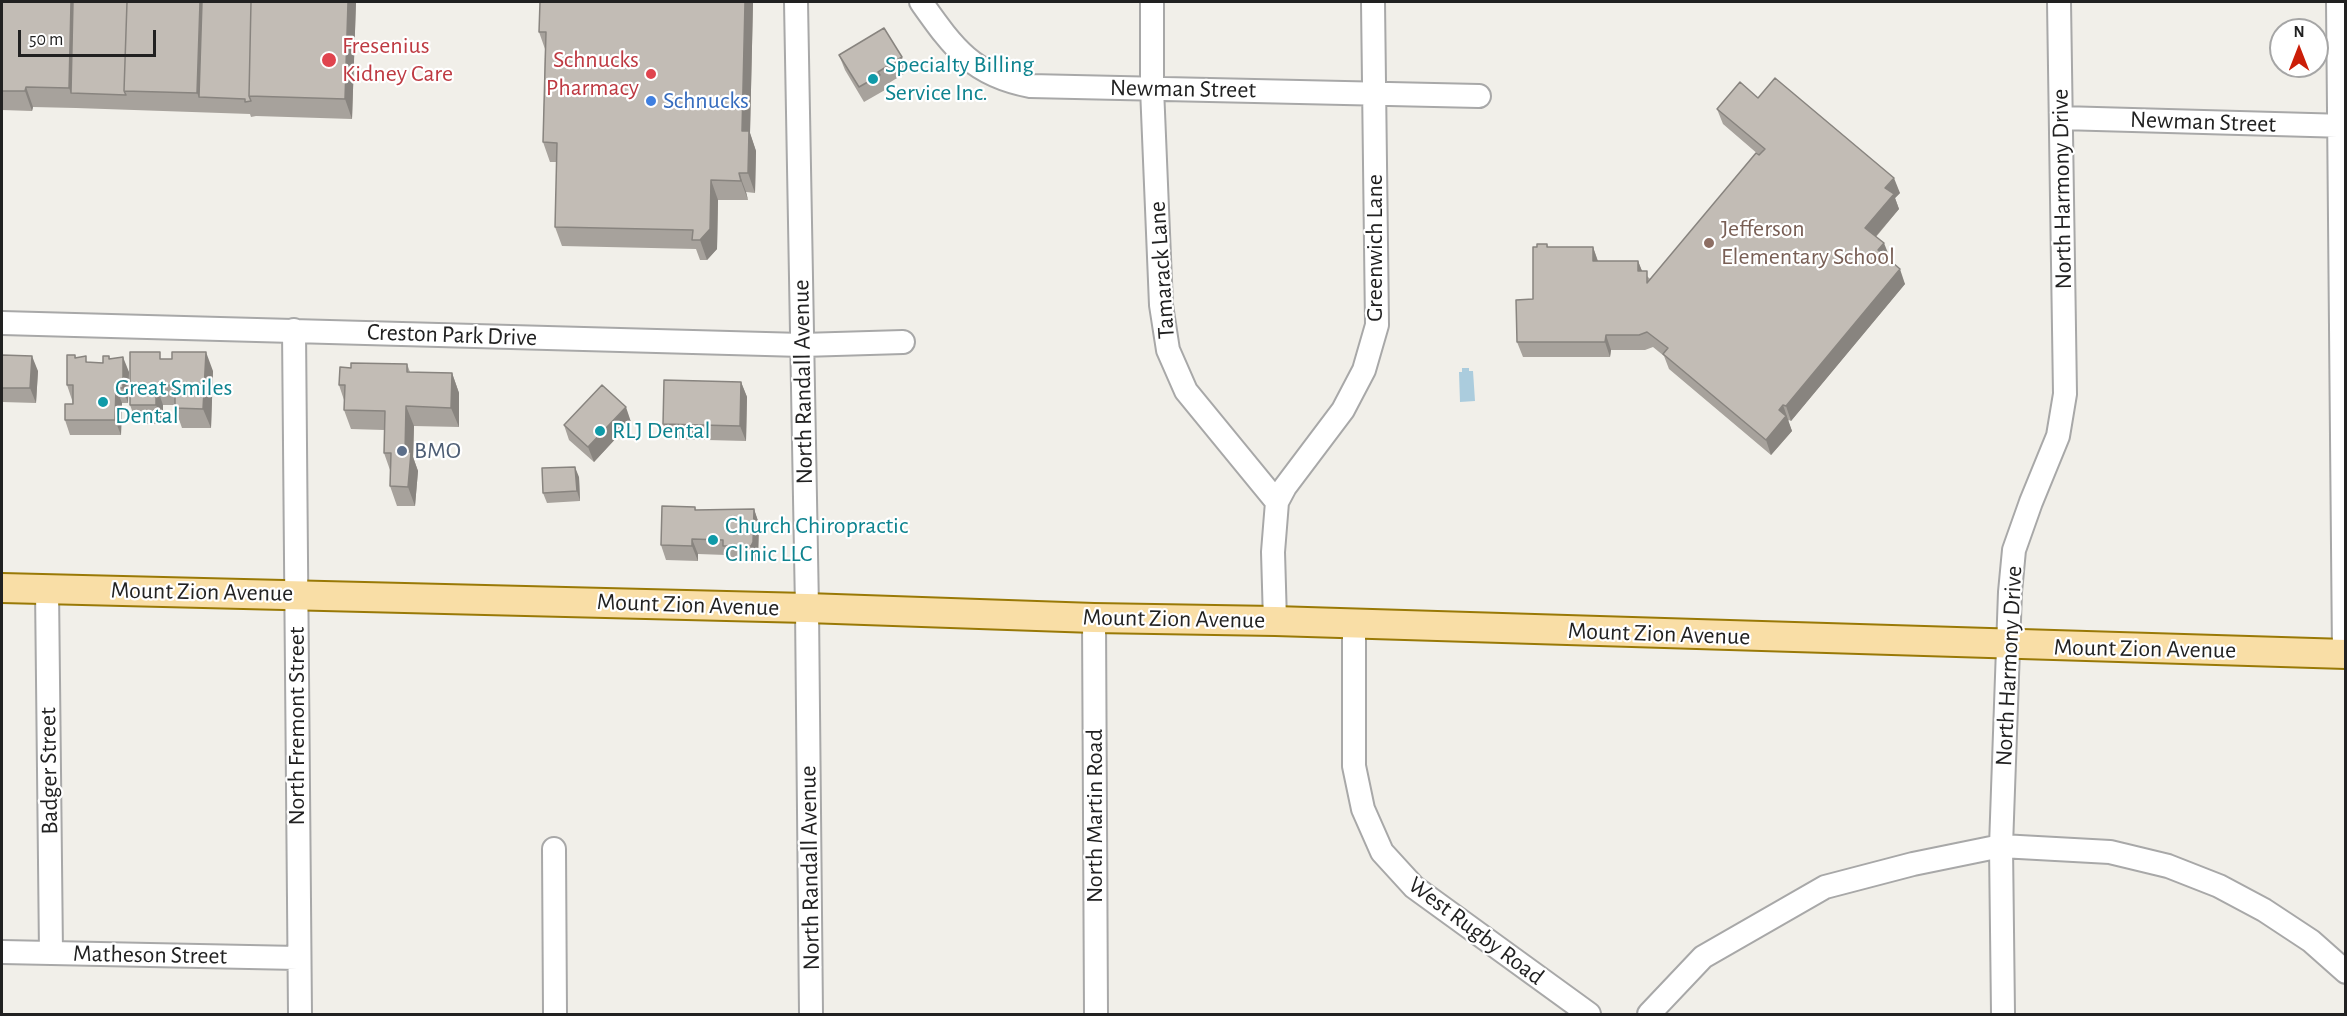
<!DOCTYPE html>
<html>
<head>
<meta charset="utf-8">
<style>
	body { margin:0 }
	#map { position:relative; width:2347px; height:1016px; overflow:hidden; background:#f1efe9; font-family:"Alegreya Sans",sans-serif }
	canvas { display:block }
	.frame { position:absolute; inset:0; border:3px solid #212121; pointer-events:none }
	.north { position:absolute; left:2269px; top:18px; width:60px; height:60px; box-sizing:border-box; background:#fff; border:2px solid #a6a6a6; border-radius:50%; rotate:0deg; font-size:16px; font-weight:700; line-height:24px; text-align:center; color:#212121 }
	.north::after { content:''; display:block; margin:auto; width:21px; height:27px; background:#cb1e08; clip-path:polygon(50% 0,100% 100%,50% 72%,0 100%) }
	.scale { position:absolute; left:18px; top:30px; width:138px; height:27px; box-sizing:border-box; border:3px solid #212121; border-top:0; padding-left:8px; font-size:18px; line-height:21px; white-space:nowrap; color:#212121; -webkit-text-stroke:4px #fff; paint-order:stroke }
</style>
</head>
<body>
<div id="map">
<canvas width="2347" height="1016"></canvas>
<div class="frame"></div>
<div class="north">N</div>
<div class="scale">50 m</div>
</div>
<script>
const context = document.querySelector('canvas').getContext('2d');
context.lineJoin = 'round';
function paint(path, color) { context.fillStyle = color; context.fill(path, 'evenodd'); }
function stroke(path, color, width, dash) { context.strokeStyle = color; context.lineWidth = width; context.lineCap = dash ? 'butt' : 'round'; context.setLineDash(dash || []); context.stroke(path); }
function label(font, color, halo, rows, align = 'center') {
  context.font = font + ' "Alegreya Sans",sans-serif'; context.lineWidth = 4.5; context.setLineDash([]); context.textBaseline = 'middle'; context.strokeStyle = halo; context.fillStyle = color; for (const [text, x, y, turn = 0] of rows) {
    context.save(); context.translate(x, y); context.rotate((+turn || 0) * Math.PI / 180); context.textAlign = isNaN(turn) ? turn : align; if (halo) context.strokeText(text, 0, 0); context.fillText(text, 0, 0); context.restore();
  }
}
paint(new Path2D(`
	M1462 368H1469V371H1473L1475 401 1460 402 1459 372H1462Z`), '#abccdd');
const minor = new Path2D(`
	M796 2 807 608 811 1014
	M921 2C953 47 972 75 1030 86L1479 96
	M1152 2V88L1161 305 1168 350 1186 391 1277 502
	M2338 2 2344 654
	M2061 118 2346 126
	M2 323 802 345 903 342
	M294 330 300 1014
	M47 589 51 953
	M1094 618 1096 1014
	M1275 621 1273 552 1277 502 1285 487 1343 410 1364 370 1377 325 1373 2
	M1354 625V766L1363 809 1382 852 1414 887 1589 1014
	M554 849 555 1014
	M2 952 298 958
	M1649 1014 1703 957 1825 887 1913 864 2001 846 2110 852 2168 866 2219 886 2264 910 2311 941 2346 972
	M2003 1014 2001 846 2010 592 2014 550 2031 502 2058 436 2065 394 2059 2`);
const major = new Path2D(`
	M2 588 807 608 1094 618 1275 621 2346 654`);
stroke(minor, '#a8a8a8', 26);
stroke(major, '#997906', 32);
stroke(minor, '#fff', 22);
stroke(major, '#f9dea6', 28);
paint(new Path2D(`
	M2 2H356L352 119 256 116 251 117 250 114 76 108 33 107 32 111 2 110Z
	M753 3 750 133 756 151 755 193 746 192 748 200H718L717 249 707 260H700L696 249 562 246 555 227 557 162H550L543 142 545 49 539 32Z
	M839 55 902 57 907 72 884 86 885 90 864 102 845 70Z
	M1758 98 1900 193 1895 198 1899 209 1876 237 1890 258 1889 260 1905 284 1791 421 1789 420 1788 421 1792 431 1771 455 1669 369 1664 356 1653 347 1645 350H1611L1610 357H1523L1517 342 1533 299 1537 247 1547 244 1548 247H1593L1598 261H1638L1642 271 1650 279 1759 155 1723 124 1717 109Z
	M2 355 38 371 36 403 2 402Z
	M75 355 76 358 88 362 103 363 109 356 110 359 129 372 128 403H122L121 435H70L65 420 73 404 72 400 67 385Z
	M163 359 213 371 211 428H182L175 408V405H163V424H137L130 405Z
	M407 364 410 372 452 373 459 393V427L414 426 413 457 418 471 415 506H397L390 486V470L384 453V430L351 429 344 410V400L339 385Z
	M741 382 747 397 746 441 668 439 663 424Z
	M631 422 594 462 569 440 564 425Z
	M579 477 580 501 547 503 543 493Z
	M695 507 696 510 754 509 759 524 758 557 756 561H728L726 555 698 554V561L666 560 661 545Z`), '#a7a29c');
paint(new Path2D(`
	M71 2H78L71 93 69 88Z
	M200 2H208L199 97 197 93Z
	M348 2H356L352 119 345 99Z
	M745 2H752L753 3 750 133 756 151 755 193 748 173 742 131Z
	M26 87 33 107 32 111 25 91Z
	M739 173 746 192 748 200 741 181Z
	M1894 178 1900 193 1895 198 1899 209 1870 243 1865 228 1885 188Z
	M711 180 718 200 717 249 707 260 700 240Z
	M1884 243 1890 258 1883 265 1878 250Z
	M1593 247 1598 262 1593 261Z
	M1638 261 1644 276 1638 271Z
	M1900 269 1905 284 1791 421 1786 406Z
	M1606 335 1611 350 1610 357 1605 342Z
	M206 352 213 371 211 428 203 409Z
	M32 356 38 371 36 403 30 388Z
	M123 357 129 372 128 403 123 388Z
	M452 373 459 393V427L451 408Z
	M741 382 747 397 746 441 740 426Z
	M156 385 163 405V424L156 405Z
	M116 388 122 403 121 435 115 420Z
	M1783 405 1792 431 1771 455 1766 440 1779 410Z
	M406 406 414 426 413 457 418 471 415 506 408 487 405 452Z
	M626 407 631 422 594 462 588 447Z
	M575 467 579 477 580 501 577 491Z
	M754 509 759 524 758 557 756 561 751 546Z
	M692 539 698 554V561L692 546Z`), '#88847f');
const building = new Path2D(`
	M2 2H71L69 88 26 87 25 91H2Z
	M73 2H127L124 91 126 95 71 93Z
	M127 2H200L197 93 124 91Z
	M202 2H251L249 96 251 101 245 102V99L199 97Z
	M251 2H348L345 99 249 96Z
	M540 2H745L742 131H749L748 173H739L741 181 711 180 710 229 700 240H692L693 230 555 227 557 143 543 142 546 32H539Z
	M884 28 902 57 878 72 880 75 859 87 839 55Z
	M1775 78 1894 178 1885 188 1894 194 1865 228 1884 243 1878 250 1900 269 1786 406 1783 405 1779 410 1786 416 1766 440 1663 354 1668 348 1647 332 1639 335H1606L1605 342H1517L1516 300 1533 299V247H1537V244H1547V247H1593V261H1638V271H1647V283L1756 153 1759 155 1765 149 1717 109 1740 82 1758 98Z
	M130 352H160V359H172V352H206L203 409 175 408V385H156V405H130Z
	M2 355 32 356 30 388H2Z
	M67 355H75V358L86 356V362L103 363V356H109V359L123 357V388H116L115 420H65V404H73V385H67Z
	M351 363 407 364V372L452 373 451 408 406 406 405 452H411L408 487 390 486 391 453H384L385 411 344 410 345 385H339L340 367 351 368Z
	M664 380 741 382 740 426 663 424Z
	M602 385 626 407 588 447 564 425Z
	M575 467 577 491 543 493 542 468Z
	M662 506 695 507V510L754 509 753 542 751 546H723V540L692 539V546L661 545Z`);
paint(building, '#c2bcb5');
stroke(building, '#88847f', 1.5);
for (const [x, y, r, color] of [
	[329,60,8,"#e0444e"],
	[651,74,6,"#e0444e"],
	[873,79,6,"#0f9aa8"],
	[651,101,6,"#3f7fe0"],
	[1709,243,6,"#8d6e63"],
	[103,402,6,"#0f9aa8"],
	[600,431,6,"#0f9aa8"],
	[402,451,6,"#5c6f8a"],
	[713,540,6,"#0f9aa8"]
]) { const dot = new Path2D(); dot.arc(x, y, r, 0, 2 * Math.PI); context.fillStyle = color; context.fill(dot); stroke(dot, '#fff', 2); }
label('24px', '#be3a42', '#fff', [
	["Fresenius",342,46],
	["Kidney Care",342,74],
	["Schnucks",639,60,"right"],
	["Pharmacy",639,88,"right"]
], 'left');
label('24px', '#0d838f', '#fff', [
	["Specialty Billing",885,65],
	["Service Inc.",885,93],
	["Great Smiles",115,388],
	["Dental",115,416],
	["RLJ Dental",612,431],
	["Church Chiropractic",725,526],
	["Clinic LLC",725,554]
], 'left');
label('24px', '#212121', '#fff', [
	["Newman Street",1183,89,1],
	["Newman Street",2203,122,2],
	["North Harmony Drive",2062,189,-91],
	["Greenwich Lane",1375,248,-90],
	["Tamarack Lane",1162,270,-94],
	["Creston Park Drive",452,335,2],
	["North Randall Avenue",803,382,-91],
	["Mount Zion Avenue",202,592,1],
	["Mount Zion Avenue",688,605,2],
	["Mount Zion Avenue",1174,619,1],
	["Mount Zion Avenue",1659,634,2],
	["Mount Zion Avenue",2145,649,1],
	["North Harmony Drive",2009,666,-87],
	["North Fremont Street",297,726,-90],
	["Badger Street",49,771,-91],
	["North Martin Road",1095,816,-90],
	["North Randall Avenue",810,868,-91],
	["West Rugby Road",1476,931,37],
	["Matheson Street",150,955,1]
]);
label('24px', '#366cbe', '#fff', [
	["Schnucks",663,101]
], 'left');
label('24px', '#785e54', '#fff', [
	["Jefferson",1721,229],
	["Elementary School",1721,257]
], 'left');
label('24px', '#4e5e75', '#fff', [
	["BMO",414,451]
], 'left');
</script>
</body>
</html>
